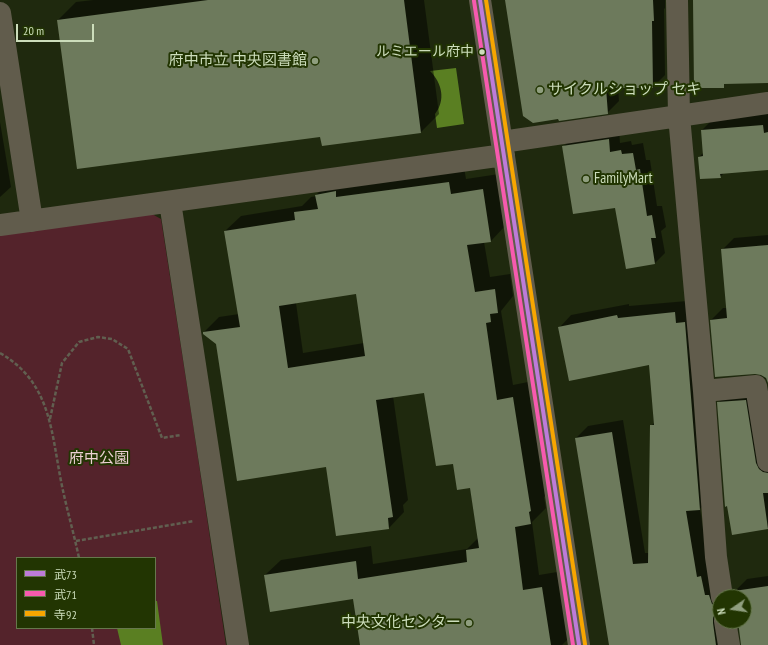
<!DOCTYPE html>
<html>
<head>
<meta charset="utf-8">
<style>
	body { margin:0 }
	#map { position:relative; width:768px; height:645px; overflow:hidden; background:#1f290e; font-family:"PT Sans Narrow","Noto Sans JP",sans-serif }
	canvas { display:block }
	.legend { position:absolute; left:16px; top:557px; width:140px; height:72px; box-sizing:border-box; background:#223502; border:1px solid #66784c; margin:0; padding:5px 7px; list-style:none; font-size:12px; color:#cdb }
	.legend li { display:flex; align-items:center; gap:8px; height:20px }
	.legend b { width:20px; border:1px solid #66784c }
	.north { position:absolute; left:712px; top:589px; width:40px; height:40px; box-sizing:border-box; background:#223502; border:1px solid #66784c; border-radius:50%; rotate:257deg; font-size:11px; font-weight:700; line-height:16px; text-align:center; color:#cdb }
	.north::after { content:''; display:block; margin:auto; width:14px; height:18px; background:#8f9e7e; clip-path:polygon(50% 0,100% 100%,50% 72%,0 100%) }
	.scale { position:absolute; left:16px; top:24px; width:78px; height:18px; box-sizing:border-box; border:2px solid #cdb; border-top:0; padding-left:5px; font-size:12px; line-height:14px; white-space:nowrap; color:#cdb; -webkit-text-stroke:3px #223502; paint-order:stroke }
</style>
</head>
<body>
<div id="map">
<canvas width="768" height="645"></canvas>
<ul class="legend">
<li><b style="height:5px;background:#bd7bd9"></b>武73</li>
<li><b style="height:5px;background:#f75aaf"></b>武71</li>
<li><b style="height:5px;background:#f7a600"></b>寺92</li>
</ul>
<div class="north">N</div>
<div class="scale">20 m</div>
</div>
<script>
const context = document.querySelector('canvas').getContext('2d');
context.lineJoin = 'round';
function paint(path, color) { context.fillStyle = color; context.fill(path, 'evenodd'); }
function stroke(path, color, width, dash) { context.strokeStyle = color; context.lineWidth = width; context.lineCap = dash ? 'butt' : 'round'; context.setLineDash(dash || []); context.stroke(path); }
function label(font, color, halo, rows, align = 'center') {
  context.font = font + ' "PT Sans Narrow","Noto Sans JP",sans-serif'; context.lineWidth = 4; context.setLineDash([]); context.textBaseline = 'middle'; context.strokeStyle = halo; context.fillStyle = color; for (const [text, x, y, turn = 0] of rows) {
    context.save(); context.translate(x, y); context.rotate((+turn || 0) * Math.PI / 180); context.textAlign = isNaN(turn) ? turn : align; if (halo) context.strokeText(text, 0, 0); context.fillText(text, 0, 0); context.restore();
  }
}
paint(new Path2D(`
	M152 214 161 219 192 418 226 645H0V234ZM17 558H155V628H17Z`), '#54232b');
paint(new Path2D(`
	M456 68 464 124 437 128 435 114C446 100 442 83 430 71Z
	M155 601H157L163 645H121L117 628H155Z`), '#5a7f22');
paint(new Path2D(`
	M93 0H424L439 114 421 132 321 135 58 20 76 2Z
	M506 0H665V8L664 9 665 75 653 87H618L619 101 607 113Z
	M768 114V169L724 173 720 177 699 157 704 152 702 130 714 118Z
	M0 122 11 187 0 197Z
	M619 129 620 143 631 141 632 145 643 143 646 160H650L657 206H662L666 227 661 231 665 253 655 263 616 207 564 146 574 136Z
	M464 167 466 179 499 174 506 225 491 241 484 242 490 277 510 274 513 296 501 311 513 385 528 382 546 495 544 497 546 508 532 522 539 575 557 572 568 639 562 645H361L354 598 265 575 281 560 371 546 373 564 467 549 478 538 470 487 454 462 424 392 393 396 408 500 403 505 404 512 389 528 327 466 217 344 204 332 219 317 239 314 225 231 241 216 302 206 311 197 317 196 316 195 332 179ZM357 293 364 343 303 353 296 303Z
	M768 235V381L711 320 723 308H727L722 250 734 238Z
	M687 301 711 497 700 509 709 566 720 597V621L736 645H610L576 438 588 426 623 420 645 553H649L651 426 654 423 650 364 560 327 571 315 629 304V306Z
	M757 388 768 453V528L733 534 718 403 730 391Z
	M768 576V645H742L739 621H744V597H735V591L747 579Z`), '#0007');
paint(new Path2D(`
	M208 0H404L421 133 322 146 320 137 77 169 57 20Z
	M505 0H653L654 21H652L653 88H606L608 114 559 121 558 119 533 123 523 116Z
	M693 0H768V83L724 84V88H694Z
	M763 125 764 133 768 132V170L720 174 721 178 700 179 698 157 703 156 701 130Z
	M609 139 610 152 621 150 622 154 633 153 636 170 640 169 647 216 652 215 656 238H651L655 264 626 269 615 208 573 214 562 146Z
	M449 182 451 194 483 189 491 242 467 245 475 292 495 289 498 313 490 314 491 322 486 323 497 400 513 397 531 511 529 512 531 524 515 527 523 590 542 587 551 645H360L353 599 270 612 264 575 356 561 358 579 467 562 466 550 479 548 470 488 457 490 453 464 436 466 424 393 376 400 393 517 388 518 389 529 336 536 326 467 237 481 216 344 203 334V332L240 327 224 231 295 220 294 212 318 209 315 195 336 191V197ZM356 294 365 356 288 368 279 306Z
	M768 245V383L766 378 761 375 755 374 715 377 710 320 727 318 721 249Z
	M675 312 676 323 685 322 700 510 686 511 697 577 701 576 705 595H709L712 604 720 609 713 617V623L716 645H609L575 438 612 432 633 564 648 563 650 425H654L649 365 569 381 558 327 617 315 618 318Z
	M746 400 756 463 759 469 763 472 768 473V493H763L768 529 732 535 727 506 725 507 717 402Z
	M768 586V645H741L738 621H744V597H734V591Z`), '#6d7a5c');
stroke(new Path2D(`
	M0 353C52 383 51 433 62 486 67 510 74 534 79 558
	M50 419 62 363 79 342 98 337 112 339 128 349 162 438 181 435
	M76 541 194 521
	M92 628 94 645`), '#615f50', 2.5, [4, 2]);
stroke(new Path2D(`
	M480 0 579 645
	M677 0 679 116 704 391 716 557 722 597
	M0 13 32 221
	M502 142 768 103
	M170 202 238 645
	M0 225 504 155
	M704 391 756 386 768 461
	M725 621 729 645`), '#615c4c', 22);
stroke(new Path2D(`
	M480 0 579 645`), '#bd7bd9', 4);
stroke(new Path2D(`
	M474 1 573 645`), '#f75aaf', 4);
stroke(new Path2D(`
	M486 0 585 644`), '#f7a600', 4);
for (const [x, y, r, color] of [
	[482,52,3.5,"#cdb"],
	[315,61,4,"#8f9e7e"],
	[540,90,4,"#8f9e7e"],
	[586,179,4,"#8f9e7e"],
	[469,623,4,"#8f9e7e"]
]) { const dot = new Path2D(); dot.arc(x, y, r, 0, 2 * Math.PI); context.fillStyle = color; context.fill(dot); stroke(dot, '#223502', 1.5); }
label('14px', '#cdb', '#223502', [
	["ルミエール府中",474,52]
], 'right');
label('15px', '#cdb', '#223502', [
	["府中市立 中央図書館",307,61],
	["サイクルショップ セキ",548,90,"left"],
	["FamilyMart",594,179,"left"],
	["中央文化センター",461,623]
], 'right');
label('15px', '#eccfd3', '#223502', [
	["府中公園",99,459]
]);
</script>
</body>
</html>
